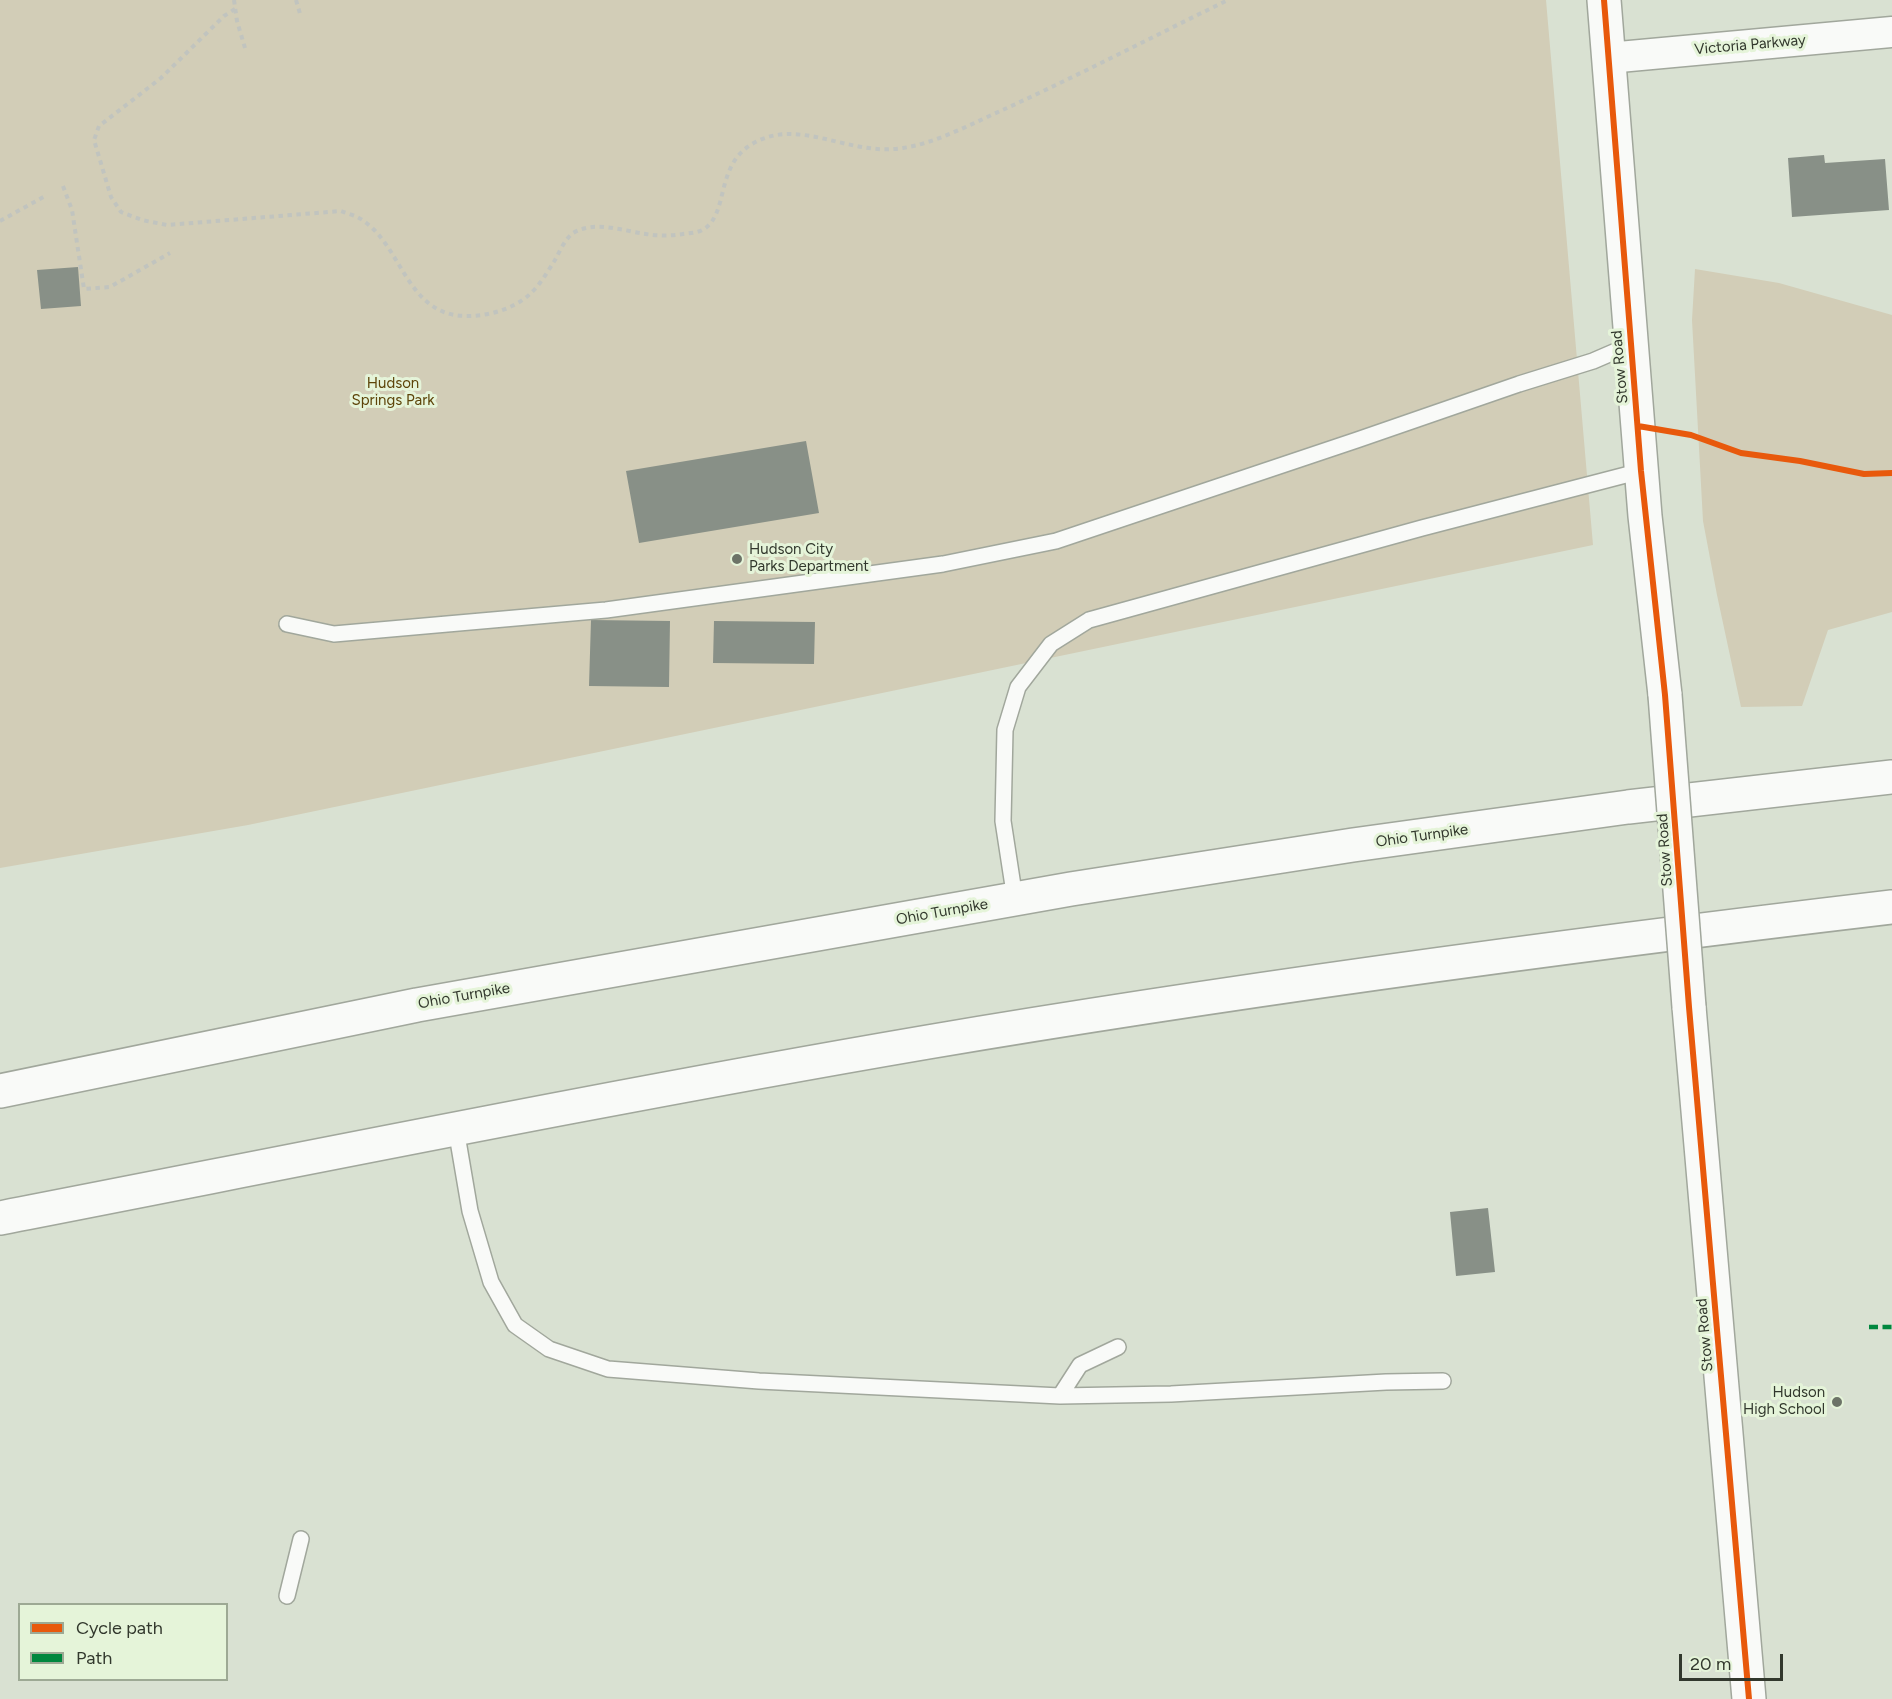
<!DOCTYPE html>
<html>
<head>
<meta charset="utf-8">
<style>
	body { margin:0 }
	#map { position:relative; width:1892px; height:1699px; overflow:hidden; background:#d9e1d2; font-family:Figtree,sans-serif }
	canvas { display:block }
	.legend { position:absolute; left:18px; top:1603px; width:210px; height:78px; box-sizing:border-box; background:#e5f4d9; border:2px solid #9da994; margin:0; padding:8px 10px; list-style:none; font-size:18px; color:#32382d }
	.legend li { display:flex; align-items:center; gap:12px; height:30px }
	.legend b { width:30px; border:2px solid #9da994 }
	.scale { position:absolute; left:1679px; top:1654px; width:104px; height:27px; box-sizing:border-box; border:3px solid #32382d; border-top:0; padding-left:8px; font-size:18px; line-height:21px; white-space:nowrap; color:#32382d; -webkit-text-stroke:4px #e5f4d9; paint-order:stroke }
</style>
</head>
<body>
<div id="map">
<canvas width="1892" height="1699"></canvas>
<ul class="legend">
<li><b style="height:8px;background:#e8590c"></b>Cycle path</li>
<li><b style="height:8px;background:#00873e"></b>Path</li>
</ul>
<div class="scale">20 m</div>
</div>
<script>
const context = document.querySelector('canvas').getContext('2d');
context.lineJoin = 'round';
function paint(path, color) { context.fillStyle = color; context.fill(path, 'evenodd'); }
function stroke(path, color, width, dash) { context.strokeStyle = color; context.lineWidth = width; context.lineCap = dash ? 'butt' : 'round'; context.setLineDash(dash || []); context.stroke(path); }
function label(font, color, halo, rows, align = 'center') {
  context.font = font + ' Figtree,sans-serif'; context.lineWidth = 6; context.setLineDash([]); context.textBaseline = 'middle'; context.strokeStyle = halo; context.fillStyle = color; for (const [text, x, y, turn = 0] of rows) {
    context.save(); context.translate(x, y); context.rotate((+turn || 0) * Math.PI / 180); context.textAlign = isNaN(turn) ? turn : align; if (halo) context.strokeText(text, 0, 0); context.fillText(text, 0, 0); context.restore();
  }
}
paint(new Path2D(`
	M0 0H1546L1593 545 248 825 0 868Z
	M1695 269 1779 283 1892 315V612L1828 630 1802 706 1741 707 1717 595 1703 521 1692 320Z`), '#d2cdb7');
paint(new Path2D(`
	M1824 155 1825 163 1885 159 1889 210 1792 217 1788 158Z
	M78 267 81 306 41 309 37 270Z
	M806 441 819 513 639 543 626 471Z
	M591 620 670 621 669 687 589 686Z
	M714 621 815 622 814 664 713 663Z
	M1488 1208 1495 1272 1456 1276 1450 1212Z`), '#889087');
const service = new Path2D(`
	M287 624 334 634 606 610 943 564 1056 541 1357 440 1519 384 1593 361 1630 345
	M1015 899 1003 821 1005 730 1018 687 1051 644 1089 620 1422 528 1641 471
	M456 1129 470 1211 491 1282 515 1325 549 1349 608 1369 759 1381 1060 1396 1171 1394 1386 1382 1443 1381
	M1060 1396 1080 1365 1118 1347
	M287 1596 301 1539`);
const minor = new Path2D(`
	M1608 58 1892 32`);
const tertiary = new Path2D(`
	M1604 0 1645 516 1665 695
	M1689 1007 1749 1699`);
const motorway = new Path2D(`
	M0 1091 417 1005 1071 889 1353 845 1628 807 1892 777
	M0 1218C309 1158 618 1095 928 1042 1248 988 1570 945 1892 907`);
stroke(service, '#a1a79c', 18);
stroke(minor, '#a1a79c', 33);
stroke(tertiary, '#a1a79c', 36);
stroke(motorway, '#a1a79c', 36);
stroke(new Path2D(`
	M234 0 237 21 245 48
	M296 0 301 17
	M235 9 224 16 161 78 99 126 94 140 111 197 121 212 142 220 167 225 341 211C349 214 358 216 365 222 400 247 407 307 455 315 479 319 512 311 530 294 540 285 548 271 555 260 560 251 565 239 573 233 595 220 623 231 646 234 658 236 671 236 683 234 690 233 698 233 704 229 729 213 715 166 752 144 799 116 849 157 903 148 937 143 975 122 1007 108 1081 74 1154 36 1228 0
	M63 186 72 210 84 289 110 287 170 253
	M0 221 47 195`), '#c1c4bf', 4, [4.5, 4.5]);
stroke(service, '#f9faf8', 15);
stroke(minor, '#f9faf8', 30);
stroke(tertiary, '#f9faf8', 33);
stroke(motorway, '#f9faf8', 33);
const tertiaryBridge = new Path2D(`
	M1665 695 1689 1007`);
stroke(tertiaryBridge, '#a1a79c', 36, []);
stroke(tertiaryBridge, '#f9faf8', 33);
stroke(new Path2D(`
	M1869 1327H1892`), '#00873e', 4.5, [9, 4.5]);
stroke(new Path2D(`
	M1604 0 1641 471 1665 695 1689 1007 1749 1699
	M1638 426 1691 435 1741 453 1800 461 1864 474 1892 473`), '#e8590c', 6);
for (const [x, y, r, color] of [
	[737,559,6,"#6c7367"],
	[1837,1402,6,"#6c7367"]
]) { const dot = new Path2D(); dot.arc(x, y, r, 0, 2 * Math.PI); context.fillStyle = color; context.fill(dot); stroke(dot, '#e5f4d9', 2); }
label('15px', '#32382d', '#e5f4d9', [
	["Victoria Parkway",1750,45,-5],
	["Stow Road",1620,367,-95],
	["Ohio Turnpike",1422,836,-8],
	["Stow Road",1665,850,-94],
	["Ohio Turnpike",942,912,-10],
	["Ohio Turnpike",464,996,-10],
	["Stow Road",1705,1335,-95]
]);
label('15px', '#5d4409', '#e5f4d9', [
	["Hudson",393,384],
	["Springs Park",393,401]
]);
label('15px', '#32382d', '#e5f4d9', [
	["Hudson City",749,550],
	["Parks Department",749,567],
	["Hudson",1825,1393,"right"],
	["High School",1825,1410,"right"]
], 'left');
</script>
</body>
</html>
